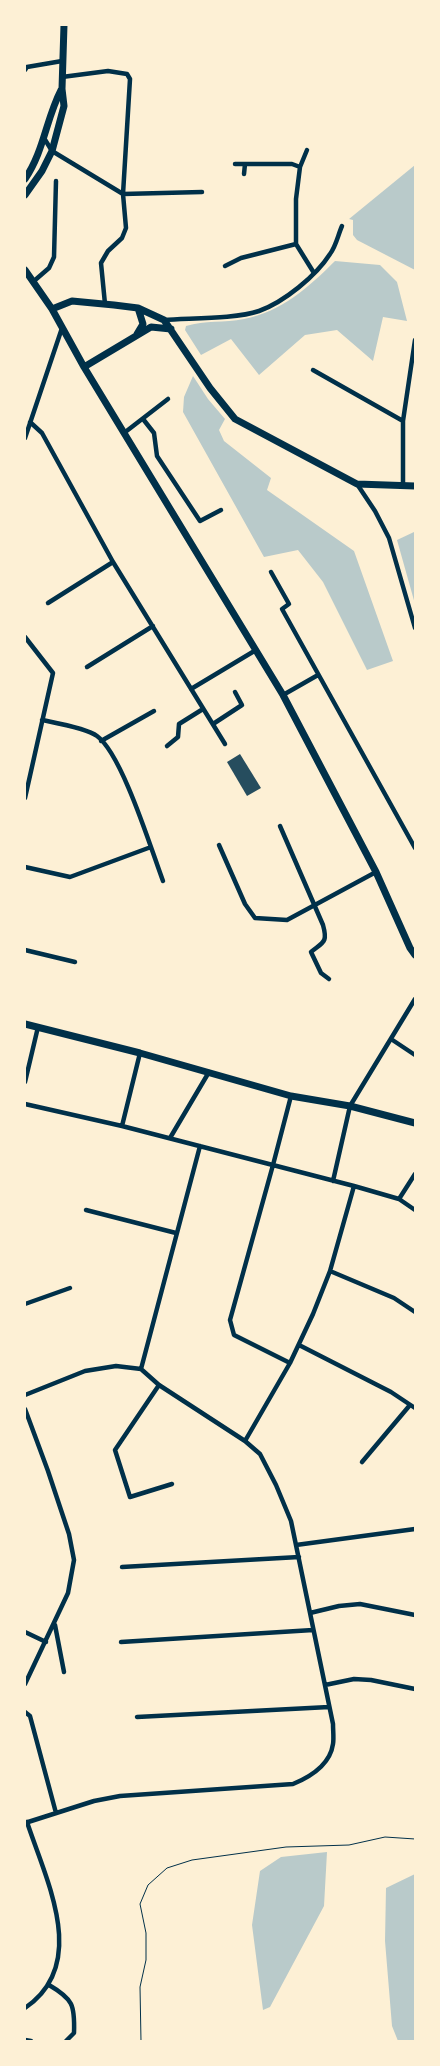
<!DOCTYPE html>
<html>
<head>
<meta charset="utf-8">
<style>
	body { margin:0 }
	#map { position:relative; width:440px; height:2066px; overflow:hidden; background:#fdf0d5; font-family:Inter,sans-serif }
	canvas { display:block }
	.frame { position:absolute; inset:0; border:26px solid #fdf0d5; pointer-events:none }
</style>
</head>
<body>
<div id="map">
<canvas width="440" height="2066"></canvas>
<div class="frame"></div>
</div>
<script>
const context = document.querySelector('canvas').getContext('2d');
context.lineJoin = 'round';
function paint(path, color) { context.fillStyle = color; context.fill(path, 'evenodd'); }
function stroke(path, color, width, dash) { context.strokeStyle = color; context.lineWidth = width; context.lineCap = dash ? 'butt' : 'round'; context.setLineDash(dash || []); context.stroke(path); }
paint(new Path2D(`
	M415 165V270L357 240 353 235V220L349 219Z
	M335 261 380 265 397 282 407 321 383 317 373 361 337 330 305 335 259 375 231 339 201 355 185 330 186 326C205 320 224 323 244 319 281 312 309 287 335 261Z
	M193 376 208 399 225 419 219 430 224 441 271 478 267 490 354 551 393 661 367 670 323 582 298 550 264 557 183 412 184 397Z
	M414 532 415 537V604L397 540Z
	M327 1852 324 1906 270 2007 263 2010 252 1925 260 1871 281 1857Z
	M415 1874V2041H398L392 2026 385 1941 386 1888Z`), '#b9caca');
paint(new Path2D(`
	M240 754 261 788 247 796 227 762Z`), '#264d5e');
stroke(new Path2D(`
	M141 2041 140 1987 146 1960V1933L140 1904 148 1885 167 1868 192 1860 286 1847 349 1845 385 1837 415 1839`), '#003049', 1);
stroke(new Path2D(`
	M25 70 27 67 62 61
	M44 138 52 151 123 194 130 79 127 74 108 71 62 77
	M307 150 300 167 296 199V244L314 273
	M235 164H292L300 167
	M244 174 245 164
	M225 266 241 258 296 244
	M34 281 49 268 54 257 56 181
	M105 304 101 263 108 251 122 238 126 228 123 194 202 192
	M164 320C190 318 236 319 259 311 284 302 316 276 330 254 336 246 338 235 342 226
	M313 370 403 421
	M143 419 154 433 157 456 200 521 221 510
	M30 422 42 433 113 562 225 744
	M124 433 168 399
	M25 438 62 328
	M357 484 375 511 389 538 415 628
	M403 485V421L415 340
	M271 572 289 604 282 609 415 848
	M48 603 113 562
	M25 637 53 673 25 798
	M87 667 153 626
	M191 689 256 650
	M283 695 318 675
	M42 720C56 723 86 728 97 736 122 754 151 849 163 881
	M213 724 242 705 235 692
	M101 741 154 711
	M167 746 178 737 179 724 203 709
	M280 826 323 925C328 943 323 942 311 952L321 973 329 979
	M219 845 245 904 255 918 287 920 376 872
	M25 867 70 877 151 847
	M25 950 75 962
	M391 1039 415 1055
	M25 1082 38 1027
	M25 1104 122 1126 354 1186 399 1199 415 1210
	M122 1126 140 1053
	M170 1138 209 1072
	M333 1181 350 1106 415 999
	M399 1199 415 1174
	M86 1210 176 1233
	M330 1271 394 1298 415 1312
	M25 1304 70 1288
	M299 1345 391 1392 415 1408
	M290 1363 234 1335 230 1320 273 1165 291 1096
	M141 1369 200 1146
	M159 1385 115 1450 130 1497 172 1484
	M25 1395 85 1371 116 1366 141 1369 159 1385 245 1441 260 1454 276 1485 291 1521 333 1724C333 1731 334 1738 333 1744 330 1765 310 1777 293 1784L120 1796 94 1801 25 1823
	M25 1409 48 1471 69 1534 74 1560 68 1593 25 1684
	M245 1441 290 1363 313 1314 330 1271 354 1186
	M362 1462 410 1405
	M296 1545 415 1529
	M122 1567 299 1557
	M310 1613 339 1606 360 1604 415 1615
	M55 1625 64 1672
	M25 1632 46 1642
	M121 1642 313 1630
	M325 1685 354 1679 371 1680 415 1689
	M25 1712 30 1716 56 1813
	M137 1717 329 1707
	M49 1985C73 1999 75 2005 74 2033L66 2041
	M25 2008C90 1964 46 1880 27 1822
	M25 2040 31 2041`), '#003049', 4.5);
stroke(new Path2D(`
	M25 179C44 151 46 119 61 90
	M25 195 42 171 52 151 64 106 62 89 64 25
	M25 270 52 309 84 367 283 695 376 872 410 948 415 955
	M52 309 72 301 114 305 138 308 164 320 210 388 235 419 357 484 415 486
	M137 334 143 324 138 308
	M84 367 151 327 171 329
	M25 1024 140 1053 291 1096 350 1106 415 1123`), '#003049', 7);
</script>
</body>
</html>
